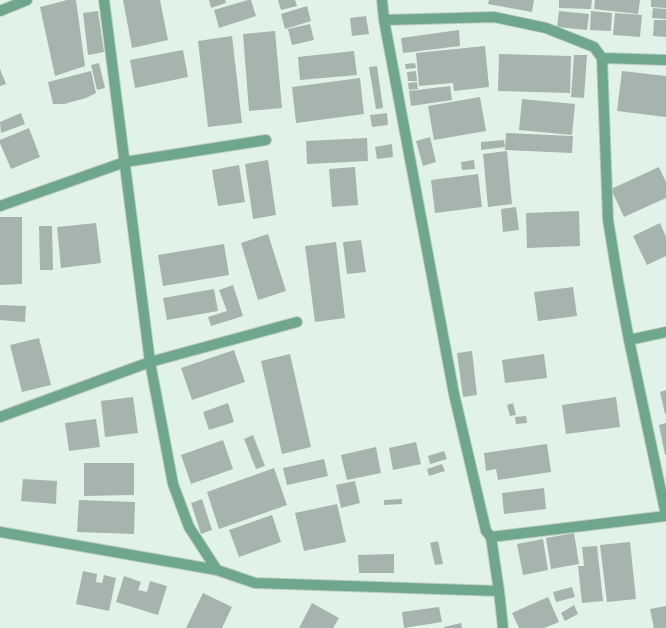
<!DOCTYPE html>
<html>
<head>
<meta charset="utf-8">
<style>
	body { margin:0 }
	canvas { display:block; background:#e1f2e9 }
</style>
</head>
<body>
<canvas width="666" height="628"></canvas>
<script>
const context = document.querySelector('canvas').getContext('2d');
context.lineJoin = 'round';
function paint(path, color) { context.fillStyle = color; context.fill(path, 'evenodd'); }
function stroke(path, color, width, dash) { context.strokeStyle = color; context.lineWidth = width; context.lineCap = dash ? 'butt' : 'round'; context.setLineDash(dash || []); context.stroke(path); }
paint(new Path2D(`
	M67 0H76L85 66 55 76 40 7Z
	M123 0H160L168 40 132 48Z
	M209 0H225L226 3 211 8Z
	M248 0H251L256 16 219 28 214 10Z
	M278 0H295L297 6 281 10Z
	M489 0H534L532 12 488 4Z
	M559 0H592L591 9 559 8Z
	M595 0H640L638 14 594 9Z
	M651 0H666V8L651 7Z
	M307 6 311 21 285 29 281 14Z
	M653 8 666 9V19L652 18Z
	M98 11 104 52 88 55 83 13Z
	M559 11 589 14 587 30 557 27Z
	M591 11 612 13 611 31 590 30Z
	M615 13 642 15 640 37 613 35Z
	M366 16 369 34 352 36 350 18Z
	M654 20H666V37L653 36Z
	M310 24 314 40 292 45 288 29Z
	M459 30 460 46 403 53 401 38Z
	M275 31 282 108 249 111 243 34Z
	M232 36 242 123 208 127 198 41Z
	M485 46 489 87 454 91 453 83 419 86 416 53Z
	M183 50 188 77 135 88 130 60Z
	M354 51 357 75 300 80 298 57Z
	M499 54 571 56 570 93 498 91Z
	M574 55H587L584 98 571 97Z
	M99 63 105 88 97 90 91 65Z
	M415 63 416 68 406 69 405 64Z
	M377 66 383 108 376 109 369 67Z
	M0 69 6 84 0 86Z
	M91 71 96 93 86 98 64 104H53L48 82Z
	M416 71 417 81H408L407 72Z
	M622 71 666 76V117L617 111Z
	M360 78 364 114 296 123 292 87Z
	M417 82 418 89 409 90 408 83Z
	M450 86 452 100 411 106 409 91Z
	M480 97 486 131 434 140 428 106Z
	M522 99 575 104 572 135 519 130Z
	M21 113 25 124 1 133 0 122Z
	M387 113 388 125 372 127 370 115Z
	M29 128 40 157 11 169 0 143V140Z
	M506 133 573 136 572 153 505 150Z
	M430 137 436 162 423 166 416 141Z
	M367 138 368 161 307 164 306 141Z
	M504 140 505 147 481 150V142Z
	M392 144 393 157 377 159 375 147Z
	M507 151 512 204 488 207 483 154Z
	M268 160 276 215 253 219 245 164Z
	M474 160 475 169 462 170 461 162Z
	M239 165 245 202 218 206 212 170Z
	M355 167 358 205 332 207 329 169Z
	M659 167 666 182V198L624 217 611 189Z
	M478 174 482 207 435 213 431 180Z
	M516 207 519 230 503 232 501 209Z
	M579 211 580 246 527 248 526 213Z
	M0 217H22V284L0 285Z
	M96 223 101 263 61 268 57 227Z
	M660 223 666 237V256L647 265 633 236Z
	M39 226H52L53 270H40Z
	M268 234 286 291 258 300 241 243Z
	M361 240 366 272 347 274 343 242Z
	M336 242 345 318 315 322 305 246Z
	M224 244 229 275 163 286 158 255Z
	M233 285 243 316 211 326 208 317 227 311 219 290Z
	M573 287 577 316 538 321 534 292Z
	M214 289 218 311 167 320 163 298Z
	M0 305 26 306 25 322 0 320Z
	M39 338 51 385 22 392 10 345Z
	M234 350 245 382 192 400 181 368Z
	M472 351 477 395 463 397 457 353Z
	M290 354 311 447 282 454 261 361Z
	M544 354 547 378 505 383 502 360Z
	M666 390V414H665L660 392Z
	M133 397 138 433 105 437 101 401Z
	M616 397 620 427 566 434 562 405Z
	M228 403 234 422 209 430 203 412Z
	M513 403 516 415 510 416 507 405Z
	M526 416 527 423 516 424 515 417Z
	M96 419 100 447 69 451 65 423Z
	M666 423V455H665L659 425Z
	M253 435 265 466 256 469 244 439Z
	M223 440 233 469 191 484 181 455Z
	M416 442 421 464 393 470 389 448Z
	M547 444 551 472 498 480 496 469 486 471 484 453Z
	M376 447 381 473 347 480 341 455Z
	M444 451 447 459 430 464 428 456Z
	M324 459 328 476 287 485 283 468Z
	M84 463H134V495L84 496Z
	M442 464 445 471 429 476 427 469Z
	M274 468 287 505 219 529 207 492Z
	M23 479 57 481 56 504 21 501Z
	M355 481 360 503 341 508 336 485Z
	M544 488 546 509 504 514 502 493Z
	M202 499 212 530 201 534 191 503Z
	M402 499V504L384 505V500Z
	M79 500 135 502 134 534 77 532Z
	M337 504 346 542 304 551 295 513Z
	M272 515 281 542 239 557 229 530Z
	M574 533 579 564 551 569 546 538Z
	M543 539 548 570 523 575 517 544Z
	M438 541 443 564 435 565 430 543Z
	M630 542 636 599 607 602 600 545Z
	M597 546 603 601 582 603 578 566H584L582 547Z
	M394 554V573H359L358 555Z
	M83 571 97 574 96 582 102 583 104 575 116 578 109 611 76 604Z
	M124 576 141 582 138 590 147 592 150 581 167 586 158 615 116 602Z
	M572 587 575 597 556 602 553 592Z
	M203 593 232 607 222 628H186Z
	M548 597 559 622 544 628H519L512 613Z
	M312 603 339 618 333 628H299Z
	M574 605 578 614 565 621 561 613Z
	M666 606V628H654L650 609Z
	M439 607 442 622 404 628 402 612Z
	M461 623 462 628H444V627Z`), '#a5b5ad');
const minor = new Path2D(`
	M104 0 150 362 173 484 189 527 217 570
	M382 0 384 20 454 394 486 531 491 537 499 591 503 628
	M0 11 27 0
	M384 20 494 17 546 28 594 47 602 58 666 60
	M602 58 608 220 618 281 629 340 666 515
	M0 206 125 162 266 140
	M629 340 666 332
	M0 417 150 362 297 322
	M0 532 217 570 255 583 499 591
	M491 537 666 516`);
stroke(minor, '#bdccc4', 12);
stroke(minor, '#6ea78c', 10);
</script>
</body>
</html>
